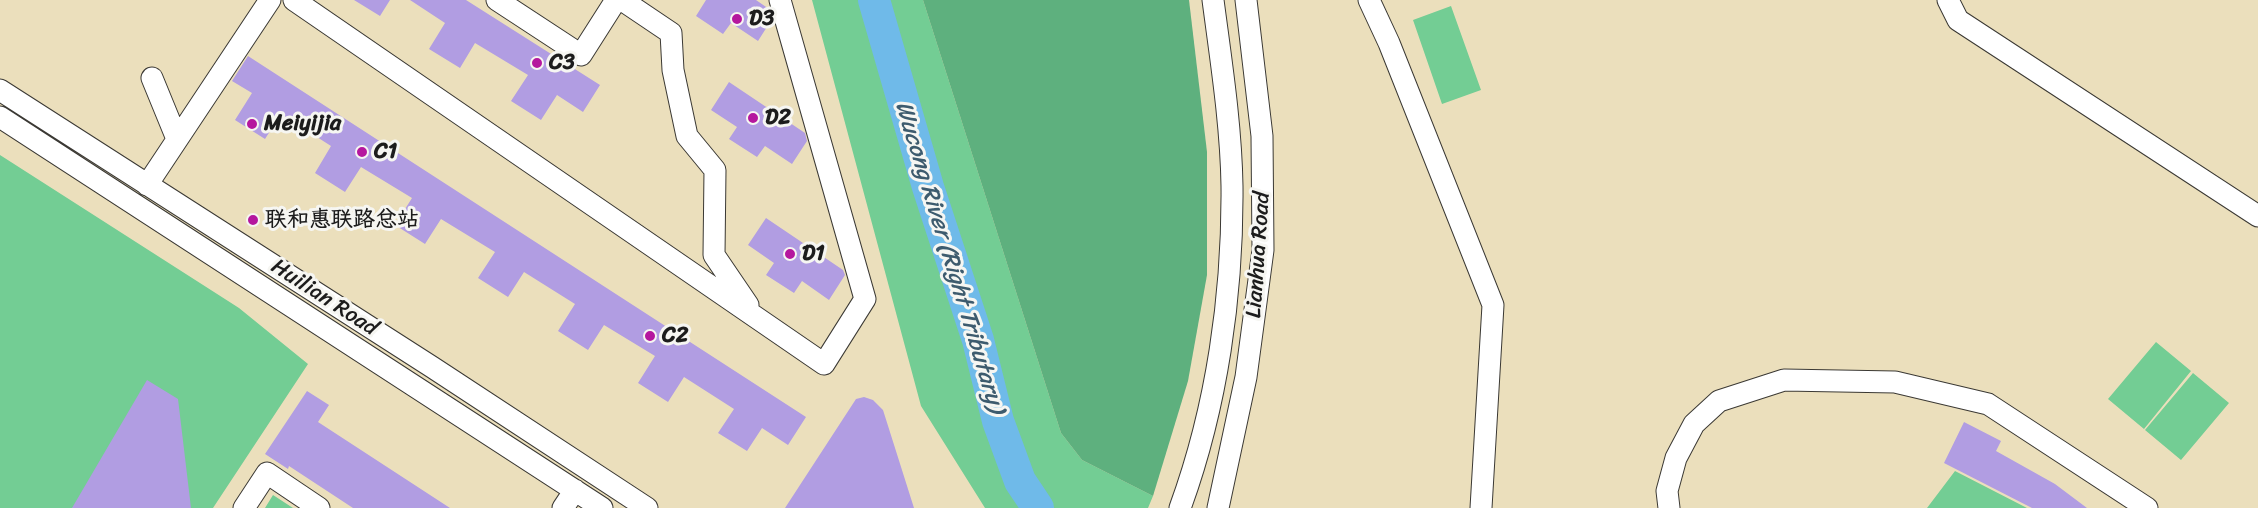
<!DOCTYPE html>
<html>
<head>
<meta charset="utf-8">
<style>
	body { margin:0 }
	canvas { display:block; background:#ebdfbc }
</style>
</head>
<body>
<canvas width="2258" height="508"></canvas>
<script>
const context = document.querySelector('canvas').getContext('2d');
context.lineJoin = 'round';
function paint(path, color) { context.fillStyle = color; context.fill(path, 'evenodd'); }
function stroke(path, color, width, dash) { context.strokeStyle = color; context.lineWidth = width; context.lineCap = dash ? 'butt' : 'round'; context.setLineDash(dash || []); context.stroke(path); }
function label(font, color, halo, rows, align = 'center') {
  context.font = font + ' Sriracha,"LXGW WenKai TC",sans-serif'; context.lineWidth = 6; context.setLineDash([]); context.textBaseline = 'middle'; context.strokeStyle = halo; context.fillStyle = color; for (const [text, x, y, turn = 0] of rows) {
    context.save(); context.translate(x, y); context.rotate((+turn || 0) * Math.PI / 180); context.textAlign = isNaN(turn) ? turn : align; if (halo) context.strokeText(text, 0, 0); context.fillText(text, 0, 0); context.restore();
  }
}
paint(new Path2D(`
	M812 0H923L1061 433 1082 460 1153 496 1148 508H985L921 406Z
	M1451 6 1481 90 1442 104 1413 20Z
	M0 155 239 308 308 364 213 508H0Z
	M2156 342 2191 371 2144 429 2108 399Z
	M2193 373 2229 403 2181 460 2145 430Z
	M1955 471 2027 508H1927Z
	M273 495 293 508H265Z`), '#73cd94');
paint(new Path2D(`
	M923 0H1189L1207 152V275L1188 381 1153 496 1082 460 1061 433Z`), '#5eb07e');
stroke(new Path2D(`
	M874 0 928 187 978 340 998 421 1020 481 1038 508`), '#6fbae9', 32);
paint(new Path2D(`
	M354 0H390L380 16Z
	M410 0H466L600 85 583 112 557 95 541 120 511 101 528 75 475 43 460 68 429 49 445 23Z
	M706 0H756L769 9 772 19 758 41 731 23 723 34 696 16Z
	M248 56 806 417 788 445 762 428 747 451 718 433 734 409 684 377 668 402 638 383 655 356 604 325 588 350 558 331 575 304 524 272 508 297 478 278 495 252 441 219 425 244 395 225 412 198 361 167 345 192 315 173 331 146 281 114 265 139 235 120 252 93 232 81Z
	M729 82 805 133 807 141 792 164 765 146 757 157 729 139 737 127 711 110Z
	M766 218 843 270 845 275 829 300 802 281 794 293 766 275 774 263 748 245Z
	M147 380 178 399 191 508H72Z
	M307 391 329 405 318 422 450 508H353L289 466 288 469 265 454Z
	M864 397 873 400 883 410 914 508H785L856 399Z
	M1964 422 2001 441 1996 451 2055 484 2087 508H2032L1944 463Z`), '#b19de2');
const minor = new Path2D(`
	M294 0 824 364 865 299 780 0
	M497 0 581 55 616 0
	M622 0 671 33 673 70 687 136 715 170 714 255 748 305
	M1369 0 1389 43 1493 305 1481 508
	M1948 0 1958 20 2258 216
	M152 78 177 139
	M0 90 432 367 647 508
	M0 117 602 508
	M147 185 270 0
	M244 508 267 473 319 508
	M563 508 575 490
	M1180 508C1217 407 1233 294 1232 186 1231 124 1221 61 1213 0
	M1218 508 1246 377 1263 250 1262 136 1246 0
	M1669 508 1667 491 1676 458 1694 424 1719 401 1784 380 1895 382 1988 404 2147 508`);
stroke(minor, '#3b3934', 23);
stroke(minor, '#fff', 21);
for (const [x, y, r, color] of [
	[737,19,6,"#b5179e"],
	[537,63,6,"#b5179e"],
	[753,118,6,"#b5179e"],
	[252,124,6,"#b5179e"],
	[362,152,6,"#b5179e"],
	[253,220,6,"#b5179e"],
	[790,254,6,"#b5179e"],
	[650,336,6,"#b5179e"]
]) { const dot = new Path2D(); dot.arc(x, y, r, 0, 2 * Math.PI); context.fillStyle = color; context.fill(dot); stroke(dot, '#f6f6f2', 2); }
label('bold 22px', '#1c1c1c', '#f6f6f2', [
	["D3",749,19],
	["C3",549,63],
	["D2",765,118],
	["Meiyijia",264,124],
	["C1",374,152],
	["联和惠联路总站",265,220],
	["D1",802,254],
	["C2",662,336]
], 'left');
label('22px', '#1c1c1c', '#f6f6f2', [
	["Lianhua Road",1259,255,-86],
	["Huilian Road",324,298,33]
]);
label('italic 24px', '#3d5b6e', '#f6f6f2', [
	["Wucong River (Right Tributary)",949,257,73]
]);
</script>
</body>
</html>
